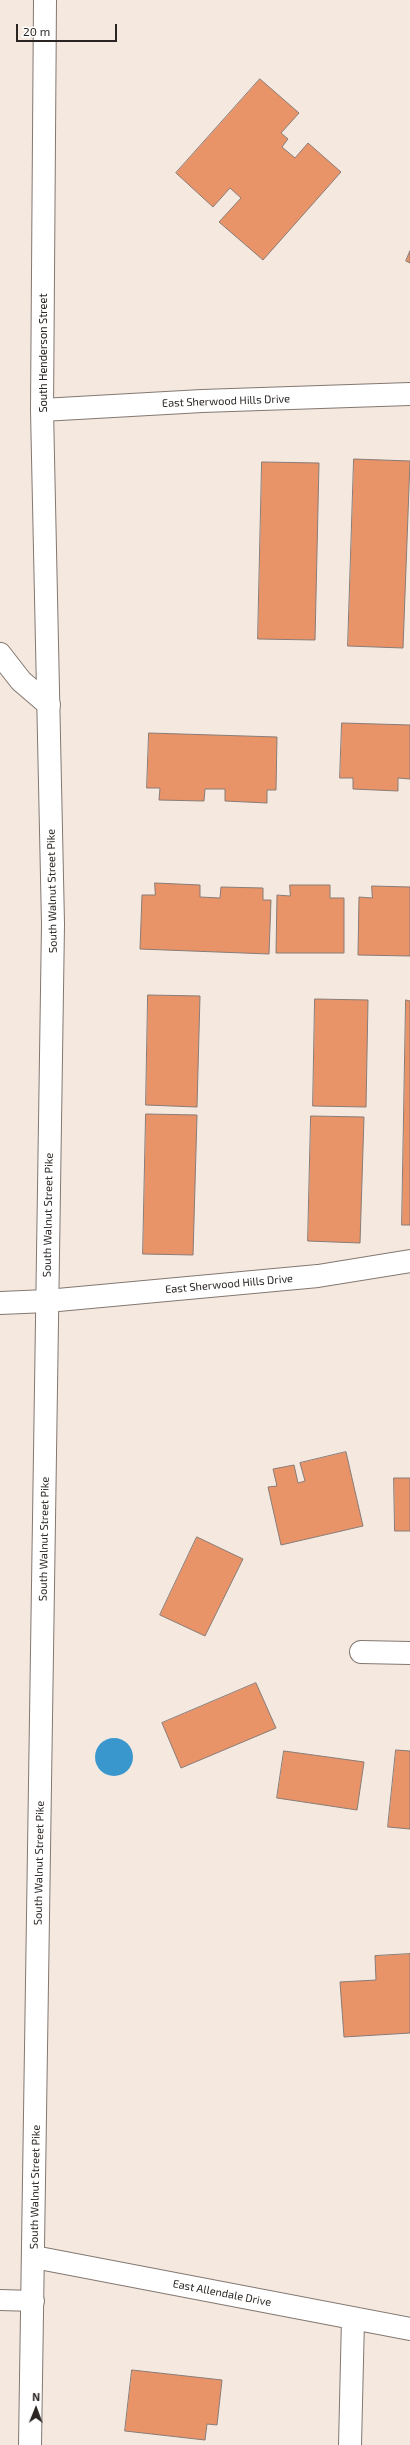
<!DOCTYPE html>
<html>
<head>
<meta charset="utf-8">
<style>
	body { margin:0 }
	#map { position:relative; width:410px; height:2445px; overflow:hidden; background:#f4e8df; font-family:"Exo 2",sans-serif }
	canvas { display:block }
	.north { position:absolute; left:16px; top:2389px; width:40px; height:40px; -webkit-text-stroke:3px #fff; paint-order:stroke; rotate:1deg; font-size:11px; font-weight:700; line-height:16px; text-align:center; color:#2a2522 }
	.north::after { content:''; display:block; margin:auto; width:14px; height:18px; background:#2a2522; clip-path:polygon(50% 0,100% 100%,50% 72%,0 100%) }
	.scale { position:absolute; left:16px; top:24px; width:101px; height:18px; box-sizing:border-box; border:2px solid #2a2522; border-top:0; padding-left:5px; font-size:12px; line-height:14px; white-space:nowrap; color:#2a2522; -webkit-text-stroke:3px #fff; paint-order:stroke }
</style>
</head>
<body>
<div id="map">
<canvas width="410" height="2445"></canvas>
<div class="north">N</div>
<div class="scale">20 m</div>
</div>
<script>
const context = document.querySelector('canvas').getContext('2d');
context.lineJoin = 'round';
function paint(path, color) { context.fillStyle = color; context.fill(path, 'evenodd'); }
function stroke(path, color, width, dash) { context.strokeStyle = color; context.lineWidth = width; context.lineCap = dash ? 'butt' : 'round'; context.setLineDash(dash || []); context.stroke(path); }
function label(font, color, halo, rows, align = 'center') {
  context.font = font + ' "Exo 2",sans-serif'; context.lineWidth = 4; context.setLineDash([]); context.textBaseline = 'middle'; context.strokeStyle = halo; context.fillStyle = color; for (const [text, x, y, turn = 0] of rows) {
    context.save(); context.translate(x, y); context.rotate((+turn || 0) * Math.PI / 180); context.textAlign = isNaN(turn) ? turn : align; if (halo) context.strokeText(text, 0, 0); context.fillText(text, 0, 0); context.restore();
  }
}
paint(new Path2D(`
	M95 1757a19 19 0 1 1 38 0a19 19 0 1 1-38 0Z`), '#3a97cd');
const building = new Path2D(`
	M260 79 299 113 281 133 288 139 282 147 295 158 308 143 341 172 263 260 219 222 241 198 230 188 213 207 176 173Z
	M410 251V263L406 261Z
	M354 459 410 461 403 648 348 646Z
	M262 462 319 463 315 640 258 639Z
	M342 723 410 725V779L398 778V791L353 789V778H340Z
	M149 733 277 737 276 790H267V803L225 801V789H205L204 801 159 800 160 788H147Z
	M155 883 200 885V897L220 898 221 887 263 888V900H271L269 954 140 949 142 895H155Z
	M290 885H330V898H344V953H276L277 895 290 896Z
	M372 886 410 887V956L358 955 359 897 372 898Z
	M148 995 200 996 197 1107 146 1105Z
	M315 999 368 1000 366 1107 313 1106Z
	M406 1000 410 1001V1225H402Z
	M146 1114 197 1115 193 1255 143 1254Z
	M311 1116 364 1117 360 1243 308 1241Z
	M346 1452 363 1526 281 1545 268 1487 277 1486 273 1469 294 1465 298 1483 305 1481 300 1463Z
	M394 1478H410V1531H395Z
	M197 1537 243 1559 205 1636 160 1615Z
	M256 1683 276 1728 181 1768 162 1723Z
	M396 1750 410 1751V1829L388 1827Z
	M284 1751 364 1762 357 1810 277 1798Z
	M410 1954V2033L344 2037 340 1982 376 1980 375 1956Z
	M132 2370 222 2380 217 2425 207 2424 205 2440 125 2431Z`);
paint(building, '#e89368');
stroke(building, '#897c77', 1);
const lane = new Path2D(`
	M0 2300 34 2301`);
const street = new Path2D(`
	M42 410 202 401 410 394
	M0 654 21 681 49 705
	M0 1303 47 1301 318 1276 410 1261
	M361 1652 410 1653
	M34 2257 410 2329
	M350 2445 353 2319`);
const secondary = new Path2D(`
	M30 2445 53 924 42 410 45 0`);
stroke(lane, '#837871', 22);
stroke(street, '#837871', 24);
stroke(secondary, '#837871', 24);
stroke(lane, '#fff', 20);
stroke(street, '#fff', 22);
stroke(secondary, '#fff', 22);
label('11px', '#2a2522', '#fff', [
	["South Henderson Street",43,353,-90],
	["East Sherwood Hills Drive",226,401,-2],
	["South Walnut Street Pike",52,891,-91],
	["South Walnut Street Pike",48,1215,-89],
	["East Sherwood Hills Drive",229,1284,-5],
	["South Walnut Street Pike",44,1539,-89],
	["South Walnut Street Pike",39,1863,-89],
	["South Walnut Street Pike",35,2187,-89],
	["East Allendale Drive",222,2293,11]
]);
</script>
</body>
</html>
